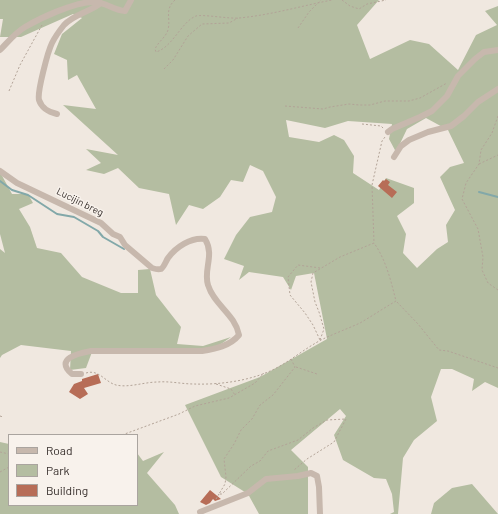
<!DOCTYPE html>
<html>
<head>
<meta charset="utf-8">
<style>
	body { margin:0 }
	#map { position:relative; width:498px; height:514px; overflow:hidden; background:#f0e8e0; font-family:Barlow,sans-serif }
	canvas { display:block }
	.legend { position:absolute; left:8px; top:434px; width:130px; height:72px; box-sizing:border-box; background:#f8f2ec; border:1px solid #aaa49f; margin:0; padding:5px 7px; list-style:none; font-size:12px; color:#362e2b }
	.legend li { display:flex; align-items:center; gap:8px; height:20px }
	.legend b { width:20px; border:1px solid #aaa49f }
</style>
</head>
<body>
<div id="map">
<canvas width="498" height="514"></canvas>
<ul class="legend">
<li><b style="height:5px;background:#c7b8ad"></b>Road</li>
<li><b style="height:11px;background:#b4bda1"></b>Park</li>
<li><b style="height:11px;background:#b76d57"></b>Building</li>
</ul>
</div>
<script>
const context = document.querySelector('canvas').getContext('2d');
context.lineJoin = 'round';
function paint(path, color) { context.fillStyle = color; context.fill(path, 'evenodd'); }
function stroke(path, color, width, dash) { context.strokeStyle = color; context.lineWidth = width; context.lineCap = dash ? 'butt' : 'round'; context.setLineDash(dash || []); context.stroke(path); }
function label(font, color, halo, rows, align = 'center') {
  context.font = font + ' Barlow,sans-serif'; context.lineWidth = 3; context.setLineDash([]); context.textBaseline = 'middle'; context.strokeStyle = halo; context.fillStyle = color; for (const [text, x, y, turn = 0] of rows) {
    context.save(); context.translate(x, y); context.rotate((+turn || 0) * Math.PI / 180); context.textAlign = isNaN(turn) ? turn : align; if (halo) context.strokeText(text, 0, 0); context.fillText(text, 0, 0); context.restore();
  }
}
paint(new Path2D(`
	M0 0H379L357 25 370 59 410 40 429 44 458 70 476 35 497 25 485 11 498 6V388L485 382 472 391 474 379 452 369H441L431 397 437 421 414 440 403 458 398 514H390L394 512 392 494 386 479 374 478 343 460 334 435 346 416 340 409 291 450 308 467V514H259L248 494 221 477 185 405 260 377 327 339 314 273 296 276 291 290 283 277 249 272 239 280 244 266 224 259 236 235 250 217 272 212 276 197 263 171 250 165 243 182 231 180 220 197 203 209 189 205 176 225 169 194 139 188 118 168 104 174 86 170 101 163 86 149 118 155 63 105 96 109 77 75 68 80 67 60 54 54 62 34 82 18 73 14 21 37H0L3 19H0ZM426 118 448 130 464 163 450 167 440 177 455 210 446 225 448 242 437 249 417 268 403 253 406 234 397 216 414 203V188L386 178 379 190 353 173 354 156 344 140 334 135 319 142 289 137 286 120 325 128 348 121 392 124 389 139 396 152 407 129Z
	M0 172 12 194H28L33 203 19 209 30 227 37 248 61 253 82 277 121 293H138V270L150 269 156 295 181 327 177 344 203 346 231 337 214 349 92 352 86 368 70 370 71 351 21 345 2 355 0 358V249L5 253 0 234Z
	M0 442 9 444V505H137V453L143 461 164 452 147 473 175 505 179 514H0Z
	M472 484 498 514H431L434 503 452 488Z`), '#b4bda1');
stroke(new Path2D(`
	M0 181 12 190 28 195 57 214 74 217 98 231 103 237 124 249
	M479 192 498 197`), '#82a8a9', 2);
paint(new Path2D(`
	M386 179 390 182 388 185 397 192 392 198 378 186 383 180 384 181Z
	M98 374 101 383 84 388 88 394 80 399 69 392 74 384 82 381V379Z
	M210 490 221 499 215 501 213 499 210 503 206 505 200 502Z`), '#b76d57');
stroke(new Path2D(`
	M175 0C164 10 171 18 168 30 166 37 158 42 155 49L156 52C173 47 181 22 196 16 202 14 229 19 239 18 271 15 301 6 332 0
	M342 0 350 6 359 9 367 4 386 0
	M298 28 309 12 321 0
	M164 69 173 60 188 36 202 24 229 23 238 18
	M9 91 20 65 42 25
	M285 106 323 109 330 107 349 104 359 105H370L385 101H409L420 98 447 83
	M498 116 492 133 481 150 479 164 466 183 462 199 478 229 483 257 482 270 488 283 498 290
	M362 124 381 126 384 129
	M479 164 498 155
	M320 268 298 265 288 277 290 295 305 313 313 325 320 340
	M397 302 418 324 439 350 448 351 498 368
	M320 340 324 329 319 312 315 302 311 282 313 273 340 257 374 243 372 185 382 141 385 137
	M291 359 295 367 273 395 260 405 252 419 241 430 234 444 224 459 226 477 225 484 219 494H222L251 466 260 461 268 451 298 440 313 428 327 420 346 419 334 442 307 459 294 470
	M296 367 317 374
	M86 373C99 369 105 382 116 385 129 388 144 382 158 382 170 381 182 384 194 384 222 385 256 380 280 366 294 358 306 348 321 340 333 334 347 329 360 323 372 316 384 308 396 301 391 281 386 260 374 243
	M216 384 231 389 235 395
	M0 416 3 417
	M122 435 179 414 195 406 229 398 255 383 264 373
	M0 452 9 454
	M0 472 9 467
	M216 499 219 494`), '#b2a397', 1, [2, 2]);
stroke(new Path2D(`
	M0 50C8 42 15 33 25 27 42 17 73 3 92 2 104 1 113 10 125 11L131 0
	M57 114C49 112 42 109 39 100 37 92 48 51 52 43 55 37 60 30 64 25 74 14 90 12 101 3
	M388 132 392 129 420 117 432 111 447 96 458 76 475 59 484 52 498 50
	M394 157 401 146 409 140 428 132 451 126 464 116 478 102 498 89
	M0 171 17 183 101 223 113 234 120 237 125 245 152 268C155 269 158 270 161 269 164 267 166 261 168 258 176 247 191 237 205 239 215 255 203 270 208 285 214 305 235 314 239 335 230 346 215 349 202 351H91C81 353 53 358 72 374H81
	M200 512 248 493 266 479 298 476 311 473 317 476 319 487 320 514`), '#c7b8ad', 6);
label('10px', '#362e2b', '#f8f2ec', [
	["Lucijin breg",80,202,27]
]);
</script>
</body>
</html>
